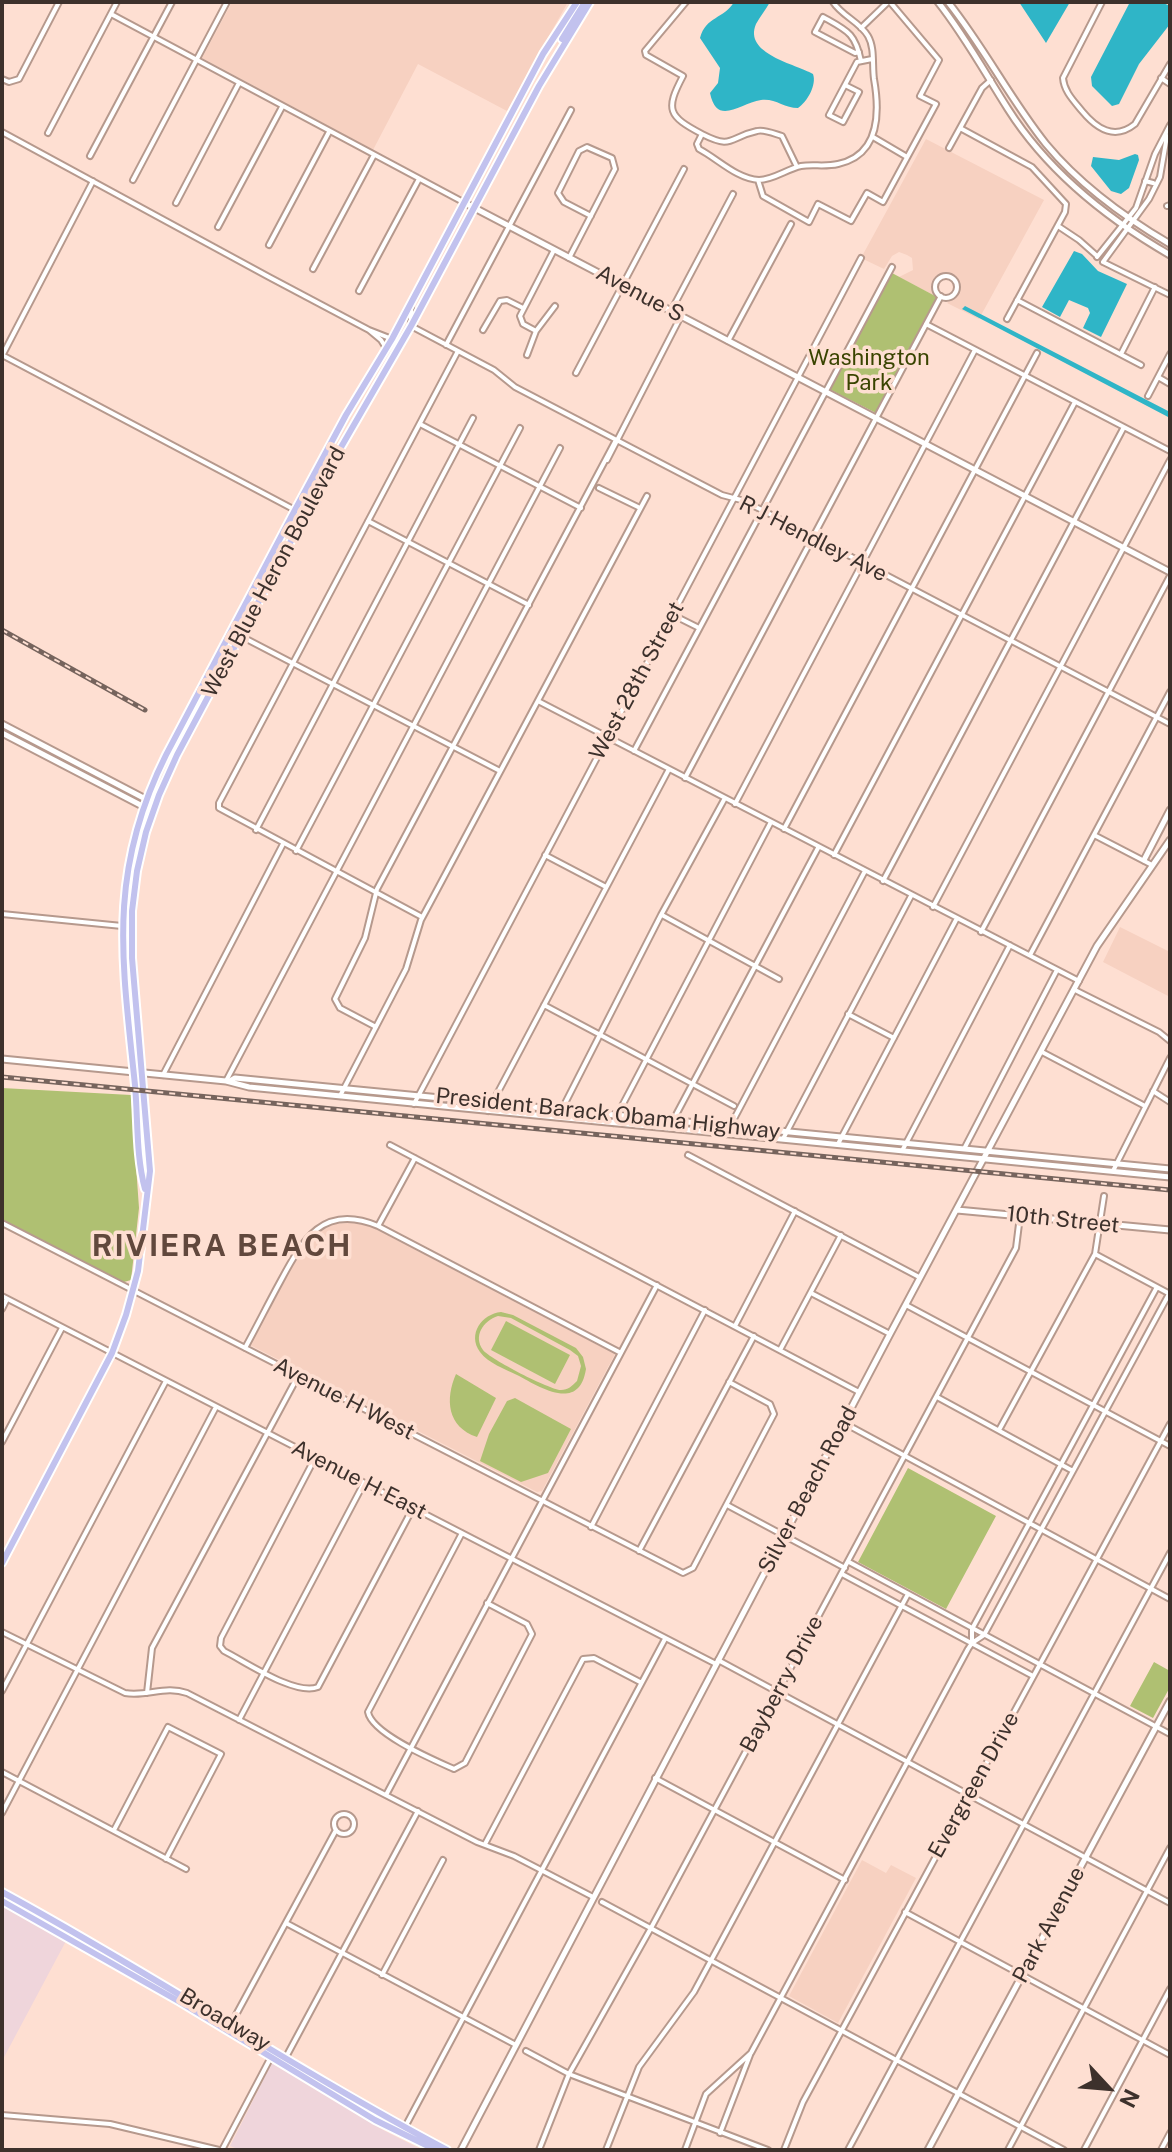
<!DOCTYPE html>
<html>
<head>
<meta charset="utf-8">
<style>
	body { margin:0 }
	#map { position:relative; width:1172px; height:2152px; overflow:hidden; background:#fedfd2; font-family:"Public Sans",sans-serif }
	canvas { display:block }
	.frame { position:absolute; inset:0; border:4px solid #3d312c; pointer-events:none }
	.north { position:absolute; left:1068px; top:2048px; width:80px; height:80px; -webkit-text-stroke:6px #fedfd2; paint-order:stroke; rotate:116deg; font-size:22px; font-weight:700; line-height:32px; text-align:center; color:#3d312c }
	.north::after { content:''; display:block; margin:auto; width:28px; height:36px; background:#3d312c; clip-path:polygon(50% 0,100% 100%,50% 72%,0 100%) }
</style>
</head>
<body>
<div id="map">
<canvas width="1172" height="2152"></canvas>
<div class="frame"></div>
<div class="north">N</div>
</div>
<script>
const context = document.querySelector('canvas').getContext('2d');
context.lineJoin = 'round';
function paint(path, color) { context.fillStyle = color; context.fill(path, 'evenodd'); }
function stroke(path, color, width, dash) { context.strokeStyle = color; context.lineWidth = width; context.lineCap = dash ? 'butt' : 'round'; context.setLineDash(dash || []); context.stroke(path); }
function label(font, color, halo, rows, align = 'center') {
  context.font = font + ' "Public Sans",sans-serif'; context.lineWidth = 7; context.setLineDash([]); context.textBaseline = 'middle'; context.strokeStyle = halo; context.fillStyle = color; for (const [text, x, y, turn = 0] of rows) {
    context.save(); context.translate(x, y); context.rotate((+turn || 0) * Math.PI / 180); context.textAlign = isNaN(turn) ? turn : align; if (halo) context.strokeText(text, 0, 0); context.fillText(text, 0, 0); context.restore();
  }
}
paint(new Path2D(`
	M2 1906 66 1941 2 2061Z
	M272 2063 385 2131 422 2150H240L230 2146Z`), '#efd5db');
paint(new Path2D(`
	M232 2H568L507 111 418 64 373 150 202 58Z
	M926 139 1044 200 979 319 947 303 959 292 960 283 948 273H941L934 278 931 286 933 295 899 277 913 270 912 258 907 255 899 252 892 256 884 269 861 258Z
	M1120 927 1170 952V997L1103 962Z
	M362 1222 615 1354 542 1491 537 1492 250 1345 302 1247 312 1235 334 1224Z
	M862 1860 886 1873 891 1865 916 1878 838 2023 789 1996Z`), '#f7d1c1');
paint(new Path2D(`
	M892 273 937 297 876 413 829 389Z
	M2 1088 131 1095 139 1208 131 1280 124 1282 2 1220Z
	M501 1312 513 1315 576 1348 583 1357 586 1369C579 1413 540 1387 517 1375 505 1369 488 1363 480 1352 467 1334 482 1314 501 1312ZM498 1316 511 1318 570 1350 578 1356 581 1366 577 1381C572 1386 568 1390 561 1390 550 1390 490 1359 483 1350 473 1336 483 1321 498 1316Z
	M506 1321 570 1355 555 1384 491 1350Z
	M456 1374 496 1398 477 1437C447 1427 445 1399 456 1374Z
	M515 1398 571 1429 548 1473 521 1482 480 1461 489 1434 507 1401Z
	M908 1468 996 1516 946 1609 858 1562Z
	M1154 1662 1170 1671V1687L1153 1718 1130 1706Z`), '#afc072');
paint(new Path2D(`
	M734 2H770C766 9 760 17 756 24 743 54 796 64 813 74 817 85 807 102 798 108 784 108 775 98 761 100 740 103 717 127 710 93L718 83 720 68 700 38C706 16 724 19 734 2Z
	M1019 2H1070L1046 43Z
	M1130 2H1161L1170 6V24L1139 64 1119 104 1112 106 1092 86 1091 77Z
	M1135 154 1138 155 1139 160 1129 188 1121 194 1111 191 1091 166 1093 157 1119 160Z
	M1074 251 1082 254 1098 271 1127 284 1101 337 1083 328 1090 313 1088 308 1069 300 1060 317 1042 307Z
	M965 306 1170 412V418L962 309Z`), '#2fb5c7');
const minor = new Path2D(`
	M686 2 645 51 646 55 683 76C665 110 668 116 702 134L697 144 699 149C718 159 737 179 759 180 773 180 787 169 801 166 813 164 825 167 838 164 880 155 880 113 874 79 872 65 875 48 868 36 860 22 842 16 833 2
	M1102 2 1063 78C1064 91 1073 100 1082 111 1096 128 1114 141 1135 124L1170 64
	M111 14 465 203
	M861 28 888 2
	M859 52 855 53 815 32 823 17C848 31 855 33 861 61
	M1161 78 1170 84
	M2 79 9 82 19 79 59 2
	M845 85 859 92 843 122 829 115 857 62 872 59
	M960 128 1032 167 1066 204 1065 212 1007 319
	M2 132 269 277 369 330 392 339
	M48 133 117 2
	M702 134C733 150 729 137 757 131 764 129 775 134 782 136L797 167
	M873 137 907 157
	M949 148 982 88 991 80
	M90 156 172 2
	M133 180 227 2
	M758 180 763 196 809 222 818 204 851 221 867 193 883 202 936 104 920 96 939 60 890 2
	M1145 181 1153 183
	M176 203 239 83
	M1167 206 1170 205
	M1058 226 1079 240 1097 256
	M218 227 282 107
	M269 245 329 132
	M1097 257 1136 208 1155 154 1170 125
	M569 258 615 169 612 158 587 147 579 151 558 193 564 202 591 216
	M1103 262 1149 199 1160 177 1167 136
	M1103 262 1170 295
	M313 269 374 155
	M935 287a11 11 0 1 1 22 0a11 11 0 1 1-22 0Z
	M359 291 419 179
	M1017 300 1141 365
	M411 308V326L494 370 515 387 722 495 741 500 762 510 1170 724
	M671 311 733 194
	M926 324 1170 451
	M369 330 381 340 386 348
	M483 330 500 301 507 300 523 308
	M536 331 523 324 520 316 554 250
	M728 341 791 224
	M446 345 571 110
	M1121 354 1155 287
	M2 355 295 510
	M527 355 536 331 555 306
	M2 356 93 181
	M576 373 684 169
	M1158 377 1170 384
	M1148 396 1170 354
	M420 424 581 508
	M607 460 681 316
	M599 488 640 508
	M368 521 529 605
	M673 615 699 628
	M231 631 500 771
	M538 701 1079 981
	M634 751 892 267
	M685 778 941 296
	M735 804 975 350
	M784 829 1037 353
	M256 830 473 418
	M1094 835 1152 865
	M296 851 520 428
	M545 855 606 887
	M834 855 1075 402
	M883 881 1124 427
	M933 907 1170 460
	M2 914 122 926 130 936
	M662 915 779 979
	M422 917 219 808V803L458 351
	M981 932 1170 576
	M1030 955 1170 692
	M1075 990 1159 1032 1170 1041
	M544 1005 734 1106
	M848 1014 894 1038
	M376 1027 340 1008 335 999 365 938 377 889 616 440
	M1042 1052 1145 1106
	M163 1075 283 844
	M226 1081 560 448
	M1153 1091 1170 1102
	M340 1096 406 969 421 920 647 496
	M414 1104 861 258
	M488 1111 669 769
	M558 1117 661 915 725 798
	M613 1123 771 822
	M669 1128 818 848
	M726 1134 865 871
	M783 1139 911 896
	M838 1144 956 920
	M390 1145 859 1392
	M964 1149 1057 970
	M902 1151 1010 945
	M688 1155 919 1277
	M1113 1171 1170 1058
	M2 1223 683 1573 693 1568 774 1414 770 1404 729 1382
	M378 1226 415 1158
	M1095 1254 1170 1294
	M811 1293 890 1334
	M2 1296 716 1664
	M906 1305 1170 1446
	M2 1309 7 1299
	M735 1326 795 1211
	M245 1348C257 1326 268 1304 280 1282 303 1239 323 1203 378 1226L621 1353
	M780 1350 841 1235
	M937 1397 1073 1471
	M844 1423 1170 1599
	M999 1430 1095 1254 1104 1196
	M2 1442 62 1328
	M315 1458 221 1638 220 1646 224 1651C246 1662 295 1696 318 1687L413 1508
	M727 1505 845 1568
	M591 1527 705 1310
	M462 1533 368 1712C372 1734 434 1760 454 1769L465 1763 532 1634 527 1624 487 1603
	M639 1551 754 1336
	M849 1562 1170 1734
	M842 1574 1033 1676
	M2 1632 125 1693C147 1697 165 1685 187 1693L477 1842 514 1856 593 1897
	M972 1643V1629L1157 1287
	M718 1660 1170 1903
	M2 1691 166 1381
	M147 1693 152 1648 298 1376
	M239 1720 364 1483
	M2 1772 186 1869
	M655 1778 845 1880
	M386 1795 657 1285
	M2 1813 216 1407
	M334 1824a10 10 0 1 1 20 0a10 10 0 1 1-20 0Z
	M114 1830 168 1727 221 1754 166 1859
	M485 1844 583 1659 594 1658 640 1682
	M602 1902 1064 2150
	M905 1912 1170 2055
	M286 1923 514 2044
	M382 1975 443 1860
	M231 2024 336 1830
	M526 2051 569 2074 768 2150
	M286 2057 418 1811
	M2 2115 110 2124 219 2150
	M405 2127 665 1639
	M720 2133 750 2055
	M222 2150 271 2057
	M539 2150 569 2074 651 1928 1016 1248 1020 1216
	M606 2150 639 2067 694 1992 908 1594
	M685 2150 706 2094 751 2053 968 1649 972 1643 984 1635 1169 1294
	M784 2150 803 2102 1170 1424
	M848 2150 1170 1553
	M1008 2150 1170 1848
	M1084 2150 1170 1989
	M1161 2150 1170 2133`);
const tertiary = new Path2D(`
	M938 2C965 36 985 73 1008 109 1048 172 1106 218 1170 255
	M948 2C984 47 1010 99 1046 144 1080 185 1124 217 1170 244
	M465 203 1170 572
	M1144 860 1170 810
	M957 1210 1170 1230
	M461 2150 890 1334 1097 946 1170 840
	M928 2150 1170 1701`);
const secondary = new Path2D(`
	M2 724 155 804
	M2 733 152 811
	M2 1059 226 1081 249 1087 1170 1177
	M230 1081 235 1078 276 1082 1170 1169`);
const primary = new Path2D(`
	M562 39 585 2
	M307 510 305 503 324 465V460
	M145 1189C136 1156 138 1119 135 1085 122 960 107 873 166 755L295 510 346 415 392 339 543 54 577 2
	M2 1563 112 1353 126 1315 138 1271 150 1171 132 958V911L137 871 146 832 159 795 177 755 340 449 411 326 539 86 590 2
	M2 1892C153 1974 296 2070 447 2150
	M2 1901 180 2002 375 2120 436 2150`);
stroke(minor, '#b6998d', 8);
stroke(tertiary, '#b6998d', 9);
stroke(secondary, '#b6998d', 9);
stroke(primary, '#fff', 10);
stroke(minor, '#fff', 4);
stroke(tertiary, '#fff', 5);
stroke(secondary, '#fff', 5);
stroke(primary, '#c2c2ee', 6);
const rail = new Path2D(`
	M2 630 145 710
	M2 1077 1170 1190`);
stroke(rail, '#76645d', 5);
stroke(rail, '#fedfd2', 2, [6]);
label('22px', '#3d312c', '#fedfd2', [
	["Avenue S",640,294,28],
	["R J Hendley Ave",813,539,27],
	["West Blue Heron Boulevard",274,572,-62],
	["West 28th Street",637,681,-62],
	["President Barack Obama Highway",608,1114,6],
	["10th Street",1063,1220,6],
	["Avenue H West",344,1399,27],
	["Avenue H East",359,1480,27],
	["Silver Beach Road",808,1490,-62],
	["Bayberry Drive",782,1684,-62],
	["Evergreen Drive",974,1785,-61],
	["Park Avenue",1049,1925,-62],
	["Broadway",225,2020,31]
]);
label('22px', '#394400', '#fedfd2', [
	["Washington",869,358],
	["Park",869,383]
]);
context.letterSpacing = '2px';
label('bold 30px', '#61483d', '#fedfd2', [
	["RIVIERA BEACH",222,1247]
]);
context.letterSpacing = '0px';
</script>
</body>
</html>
